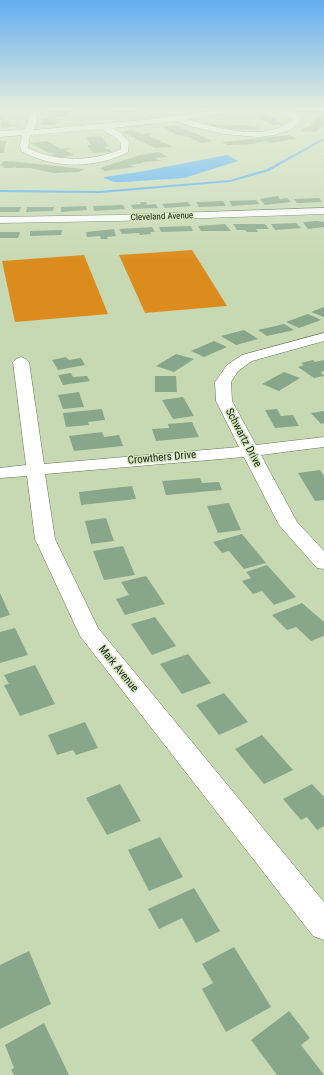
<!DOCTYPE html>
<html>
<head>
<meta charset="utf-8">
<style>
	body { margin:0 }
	canvas { display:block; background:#c7d9b3 }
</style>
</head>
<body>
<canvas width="324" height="1075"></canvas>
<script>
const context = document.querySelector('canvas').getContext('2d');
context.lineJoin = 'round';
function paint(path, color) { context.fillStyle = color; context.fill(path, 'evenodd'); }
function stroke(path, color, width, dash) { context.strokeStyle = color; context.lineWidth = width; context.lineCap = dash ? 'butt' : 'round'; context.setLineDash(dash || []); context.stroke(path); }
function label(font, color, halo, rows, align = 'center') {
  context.font = font + ' "Roboto Condensed",sans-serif'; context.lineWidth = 3; context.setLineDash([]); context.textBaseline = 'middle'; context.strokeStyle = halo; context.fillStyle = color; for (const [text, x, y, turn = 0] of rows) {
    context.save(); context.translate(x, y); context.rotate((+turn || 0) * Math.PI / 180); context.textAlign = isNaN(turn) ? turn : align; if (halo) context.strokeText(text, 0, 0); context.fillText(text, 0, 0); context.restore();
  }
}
paint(new Path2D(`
	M192 250 227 306 145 313 119 255Z
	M84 255 108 314 15 322 2 261Z`), '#db8c1d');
paint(new Path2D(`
	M227 155 238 161 184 178 123 182H114L104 178V177L139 172Z`), '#3ba6ff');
paint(new Path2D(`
	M324 138V140L269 171 230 182 100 193 0 192V190L100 191 230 180 267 169Z`), '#3ba6ff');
paint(new Path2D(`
	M57 110H67L69 114H64L66 115V117H57L56 125H41L42 118H48L49 113H52L53 111H57Z
	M101 110H135L126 114Z
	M290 110H318L324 111 311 114Z
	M264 112 278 120H275L283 124 272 125 264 120H260L256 118H260L252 113Z
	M0 115 11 123H8L11 125 15 124 19 126 1 128Z
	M319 116H324V125L316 132 300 131 303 128 308 127Z
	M211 124 244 125 258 127 256 130 227 129 228 128 209 126Z
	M175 125 213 141 202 143 186 136 177 135 162 127Z
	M131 130 142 134 150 133 153 134 149 135 152 136H149L173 147 155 148 122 132Z
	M290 135 296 139 270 143 267 141 254 143 256 144 228 145 222 142Z
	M101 136 109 147H104L106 149H110L112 152 93 153 89 148 87 145H91L86 137Z
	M0 141H7L6 144H5L4 153H0Z
	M47 141 61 149 68 148 71 149 65 150 74 155 56 158 51 155 56 154 53 153H49L30 143Z
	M159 152 168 157 154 158 162 161 141 162 143 163 130 165 134 167 127 168 105 171 100 168 140 155Z
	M4 161 19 162 84 169 79 172 54 173 30 168H15L16 166 12 168H3L4 166H0Z
	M278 196 280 199 287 198 291 202 265 205 260 199Z
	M319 198 322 202 297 203 294 199Z
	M256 200 259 204 232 206 229 201Z
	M223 201 226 206 199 207 196 202Z
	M140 202H146L147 205 156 204 158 208 133 209 131 205 141 204Z
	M188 202 191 206 165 208 162 204Z
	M123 205 125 209 94 211 93 206Z
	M86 206 87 210 61 212V207Z
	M0 207H21L19 212H0Z
	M27 207H54L53 211 26 212Z
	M317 221 324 222V227L308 229 303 222Z
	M296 223 301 228 275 230 271 224Z
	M225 224 231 231H201L198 226Z
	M233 224H265L269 229H256L258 232H247L245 230H237Z
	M191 226 193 231 161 232 159 227Z
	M152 227 155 232H150L151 234 140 235 139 233 122 234 119 229Z
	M114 229 116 236 107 237 108 239H101L100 236 87 237 86 232Z
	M62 230 61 235 30 236V231Z
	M0 232H20L18 238H0Z
	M324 307V317L311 312Z
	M308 314 321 320 299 328 286 322Z
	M284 324 294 330 267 336 258 330Z
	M244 330 258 339 236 345 221 336Z
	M214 341 227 347 204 357 191 351Z
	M176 354 194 359 174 372 156 366Z
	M66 357 69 360 81 358 85 365 58 370 52 360Z
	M313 360 315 362 324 360V371L321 372 324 376 314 378 298 367 304 365 301 363Z
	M284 372 300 378 279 391 262 384Z
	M71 373 73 377 87 376 90 381 63 385 58 375Z
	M155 376H176L177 392H155Z
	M79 392 84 407 63 409 58 395Z
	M183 397 194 416 173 419 162 400Z
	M102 409 105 420 88 422 89 425 66 427 63 413Z
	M277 409 281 416 293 415 299 426 275 428 265 410Z
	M324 411V423L321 424 311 413Z
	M192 422 199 437 156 441 152 429 169 428 168 424Z
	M102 432 104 437 119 435 123 446 74 451 69 436Z
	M320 470 324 476V500L315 501 298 473Z
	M200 478 202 483 219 482 222 490 166 495 162 481Z
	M132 486 136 499 81 505 79 492Z
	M229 503 241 530 218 533 207 506Z
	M106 518 114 541 91 544 85 521Z
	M242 534 266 563 244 569 229 551 222 553 213 542Z
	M123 546 135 575 104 580 93 551Z
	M267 565 296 597 274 605 262 591 253 594 242 581 251 578 246 572Z
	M146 576 165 604 125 615 116 599 129 595 121 582Z
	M0 593 10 615 0 618Z
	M302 603 324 622V636L311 641 296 627 287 630 272 615Z
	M155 617 176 646 152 655 131 624Z
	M15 628 28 655 0 663V632Z
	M188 654 211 683 182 694 160 664Z
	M35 665 55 704 20 716 4 685 9 684 4 675Z
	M224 693 248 722 219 735 196 705Z
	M85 722 98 748 76 755 73 750 57 755 48 735Z
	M262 735 293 770 264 784 235 749Z
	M120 784 141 821 107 835 86 798Z
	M312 784 324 797V826L317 830 307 817 301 820 283 799Z
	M160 837 183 877 149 891 128 850Z
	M194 888 220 931 196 943 182 918 159 929 148 909Z
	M234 947 271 1007 226 1032 202 989 213 983 202 964Z
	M29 951 51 1004 0 1029V965Z
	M289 1011 310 1038 301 1045 324 1075H277L251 1040Z
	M44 1023 69 1075H14L11 1070 14 1068 5 1045Z`), '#87a68a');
const street = new Path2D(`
	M33 110H41L36 115 37 123 33 130 144 120 217 110H233L229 112 187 119C219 129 264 142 293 120L287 115 274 112 273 110 293 111 302 120 290 130 274 135 258 137 224 134 190 126 177 121 112 128 121 133 129 142 128 152C95 169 53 169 21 151L20 145 22 135 0 137V131L24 130 28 123V115ZM101 129 115 137 121 143V149C93 162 56 162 28 148L30 135Z
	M324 208V214L117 221 0 223V217L117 215Z
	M324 333V341L252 361 238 371 231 382 232 401 256 445 324 437V447L261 455 297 522 324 551V569L317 568 279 525 244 457 45 474 55 539 98 628 324 902V940L313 936 80 636 35 539 27 476 0 478V468L26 465 13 362 16 359 21 357 26 359 29 362 44 464 239 447 216 401 215 382 227 365 242 355Z`);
stroke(street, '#657452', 1);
paint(street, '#fff');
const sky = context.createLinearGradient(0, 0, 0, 260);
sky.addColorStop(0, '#63aef1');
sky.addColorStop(0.42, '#e6eedd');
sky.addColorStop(1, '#e6eedd00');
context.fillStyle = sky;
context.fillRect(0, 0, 324, 260);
label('9px', '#1c2214', '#d4e6c0', [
	["Cleveland Avenue",162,217,-2]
]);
label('11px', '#1c2214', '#d4e6c0', [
	["Schwartz Drive",243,438,62],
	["Crowthers Drive",162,458,-5],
	["Mark Avenue",118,669,51]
]);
</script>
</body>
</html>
